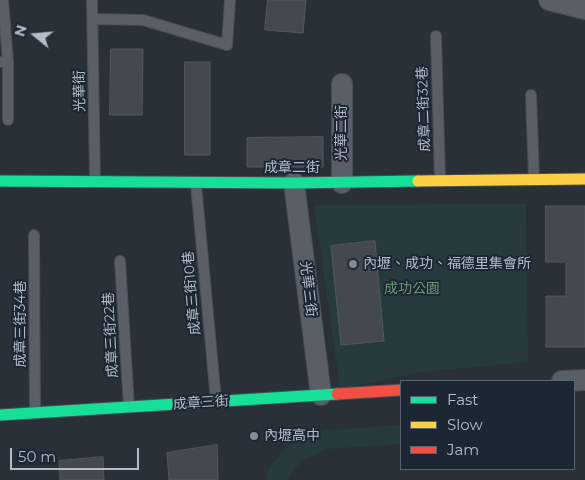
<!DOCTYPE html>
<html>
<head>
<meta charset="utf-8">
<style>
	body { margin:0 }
	#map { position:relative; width:585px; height:480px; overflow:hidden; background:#2a3038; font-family:Montserrat,sans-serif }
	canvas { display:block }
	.legend { position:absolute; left:400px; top:380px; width:175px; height:90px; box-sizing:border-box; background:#1d2633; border:1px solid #59626f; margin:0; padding:6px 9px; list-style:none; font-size:15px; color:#b4bcc9 }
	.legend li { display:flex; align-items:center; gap:10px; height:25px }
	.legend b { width:25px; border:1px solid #59626f }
	.north { position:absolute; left:10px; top:10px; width:50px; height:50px; -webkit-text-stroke:4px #1d2633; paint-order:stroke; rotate:287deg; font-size:14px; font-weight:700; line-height:20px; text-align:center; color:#b4bcc9 }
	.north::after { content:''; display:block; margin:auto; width:18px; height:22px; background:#b4bcc9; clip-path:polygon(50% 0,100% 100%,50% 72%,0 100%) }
	.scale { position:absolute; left:10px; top:448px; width:129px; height:22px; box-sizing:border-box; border:2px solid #b4bcc9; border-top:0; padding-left:6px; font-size:15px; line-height:18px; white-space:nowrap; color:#b4bcc9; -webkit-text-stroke:4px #1d2633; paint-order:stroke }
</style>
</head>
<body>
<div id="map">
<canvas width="585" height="480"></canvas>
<ul class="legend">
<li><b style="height:6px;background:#16e098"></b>Fast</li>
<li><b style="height:6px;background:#ffcf43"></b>Slow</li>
<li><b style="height:6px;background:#f24e42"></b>Jam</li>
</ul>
<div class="north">N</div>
<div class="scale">50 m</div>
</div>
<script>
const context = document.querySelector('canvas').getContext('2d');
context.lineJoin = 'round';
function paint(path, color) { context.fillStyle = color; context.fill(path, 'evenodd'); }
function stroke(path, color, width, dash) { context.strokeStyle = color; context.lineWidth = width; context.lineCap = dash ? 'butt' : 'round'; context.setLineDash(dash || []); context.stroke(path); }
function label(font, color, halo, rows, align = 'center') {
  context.font = font + ' Montserrat,"Noto Sans TC",sans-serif'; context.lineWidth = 4; context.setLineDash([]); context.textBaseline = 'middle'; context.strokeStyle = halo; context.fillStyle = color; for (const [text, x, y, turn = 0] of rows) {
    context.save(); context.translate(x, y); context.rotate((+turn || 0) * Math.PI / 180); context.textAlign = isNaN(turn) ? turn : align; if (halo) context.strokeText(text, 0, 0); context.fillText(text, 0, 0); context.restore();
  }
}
paint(new Path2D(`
	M526 204 528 362 423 372 340 389 314 205Z
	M401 425V444L327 449 301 461 287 480H266L269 467 285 449 311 431Z`), '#273a3e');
const building = new Path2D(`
	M268 0H306L303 33 265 30Z
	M111 49H143L142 115H110Z
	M185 62H210V155H185Z
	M323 137V167H247V138Z
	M546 206H585V347H546V296H566V262H546Z
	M375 241 384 341 341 345 331 246Z
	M217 445 218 480H169L167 453Z
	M103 457 104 480H60L59 461Z`);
paint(building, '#444950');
stroke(building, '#52575f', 1);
const lane = new Path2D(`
	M92 0 95 180
	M93 19 143 20 227 45 230 0
	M436 36 440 180
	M0 62H8L3 0
	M8 62V120
	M531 95 534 179
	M196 184 216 401
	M34 235 35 411
	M120 261 129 407`);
const street = new Path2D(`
	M549 0 585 9
	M294 183 321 395
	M342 183V84
	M562 381 585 380`);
const fast = new Path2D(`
	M0 181 294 183 418 181
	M0 415 337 394`);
const slow = new Path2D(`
	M418 181 585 179`);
const jam = new Path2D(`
	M337 394 401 390`);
stroke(lane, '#484c53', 12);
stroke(street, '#484c53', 22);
stroke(fast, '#484c53', 13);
stroke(slow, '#484c53', 13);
stroke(jam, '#484c53', 13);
stroke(lane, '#5a5e66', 10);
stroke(street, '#5a5e66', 20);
stroke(fast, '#16e098', 11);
stroke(slow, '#ffcf43', 11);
stroke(jam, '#f24e42', 11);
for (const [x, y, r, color] of [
	[353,264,5,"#848b96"],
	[254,436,5,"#848b96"]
]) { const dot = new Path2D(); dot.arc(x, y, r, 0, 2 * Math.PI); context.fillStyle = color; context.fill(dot); stroke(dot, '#1d2633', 2); }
label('14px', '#b4bcc9', '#1d2633', [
	["光華街",80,91,-91],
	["成章二街32巷",424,109,-92],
	["光華二街",342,133,-90],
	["成章二街",292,168],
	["光華三街",308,289,83],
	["成章三街10巷",192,293,-95],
	["成章三街34巷",21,324,-90],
	["成章三街22巷",111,335,-93],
	["成章三街",201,403,-4]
]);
label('14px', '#b4bcc9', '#1d2633', [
	["內壢、成功、福德里集會所",363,264],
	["內壢高中",264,436]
], 'left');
label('14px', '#6b9a76', '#1d2633', [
	["成功公園",412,289]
]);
</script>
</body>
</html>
